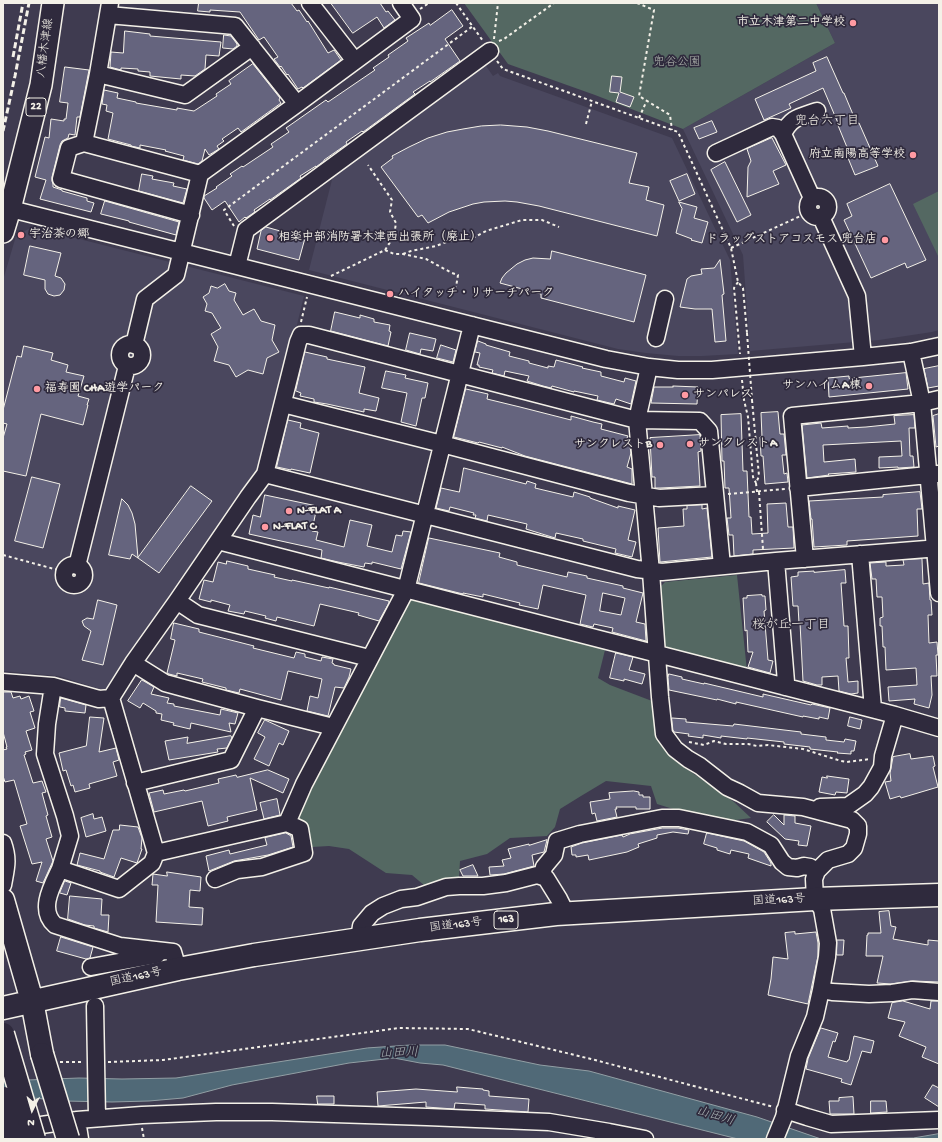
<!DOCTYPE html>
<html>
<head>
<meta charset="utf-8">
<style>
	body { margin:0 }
	#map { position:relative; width:942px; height:1142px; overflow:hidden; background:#3f3b50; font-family:"Gochi Hand",sans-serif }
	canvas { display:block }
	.frame { position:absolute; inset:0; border:4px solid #f4f1e8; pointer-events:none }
	.north { position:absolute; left:12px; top:1090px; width:40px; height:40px; -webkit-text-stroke:3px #2f2a3d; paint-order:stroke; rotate:185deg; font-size:11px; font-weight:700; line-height:16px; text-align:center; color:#f4f1e8 }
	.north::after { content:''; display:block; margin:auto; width:14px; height:18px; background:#f4f1e8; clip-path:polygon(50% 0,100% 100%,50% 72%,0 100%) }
</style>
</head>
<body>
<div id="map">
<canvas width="942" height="1142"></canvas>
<div class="frame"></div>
<div class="north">N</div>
</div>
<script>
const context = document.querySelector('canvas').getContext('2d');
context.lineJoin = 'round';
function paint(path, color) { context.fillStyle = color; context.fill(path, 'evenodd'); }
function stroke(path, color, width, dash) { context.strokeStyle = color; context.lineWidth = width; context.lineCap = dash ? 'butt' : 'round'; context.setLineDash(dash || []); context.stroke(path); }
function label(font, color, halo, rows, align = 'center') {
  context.font = font + ' "Gochi Hand","Klee One",sans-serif'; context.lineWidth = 3.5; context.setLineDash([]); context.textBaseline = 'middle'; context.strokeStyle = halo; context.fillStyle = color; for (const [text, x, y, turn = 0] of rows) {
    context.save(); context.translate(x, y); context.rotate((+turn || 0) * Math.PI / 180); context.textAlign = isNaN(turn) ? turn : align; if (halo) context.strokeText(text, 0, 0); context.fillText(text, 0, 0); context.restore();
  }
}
paint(new Path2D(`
	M816 3H939V330L932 332 879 340 750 351 743 255 683 129 835 43Z
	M479 65 486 66 493 76 498 73 500 76 672 138 730 260 738 354 702 356H678L646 353 618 349 309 270 334 172Z
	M32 227 304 296 261 472 110 687 103 690 59 676 3 671V280L16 236Z`), '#4a475e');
paint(new Path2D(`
	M464 3H816L835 43 683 129 595 95 508 64Z
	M939 191V258L913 204Z
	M737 575 747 671 668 652 663 645 658 589 665 582Z
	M415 598 606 646 598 678 610 685 652 701 656 735 665 750 674 760 734 802 751 818 728 821 686 813 657 804 651 786 606 781 581 796 560 809 555 827 547 836 510 838 487 854 460 861 459 878 425 886 412 875 386 873 349 849 329 846 312 847 308 832 299 822 298 817 405 602Z`), '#546862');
const water = new Path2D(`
	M411 1045H445L540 1065 589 1071 757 1117 821 1139H738L443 1065 420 1063 394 1058 349 1063 232 1085 183 1098 149 1101 112 1102 64 1101 3 1095V1079L27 1080 79 1078 122 1079 176 1078 367 1048Z
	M939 1134V1139H858L913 1138Z`);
paint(water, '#506977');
stroke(water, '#929fa4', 1);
const building = new Path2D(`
	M199 3H291L297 11 299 10 307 22 308 21 328 53 334 50 341 60 303 88 302 87 298 89 288 74 287 75 281 66 280 67 274 59 278 57 264 37 259 40 240 12 210 10V12L198 11Z
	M331 3H380L386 12 388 11 395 20 384 28 377 17 353 33Z
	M452 10 463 26 445 39 460 61 430 82V81L413 92 415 94 363 132 362 131 346 142 347 144 324 160V161L316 167V166L300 176 301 178 270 200V199L254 210 255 212 246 218 245 217 239 222 225 201 212 210 204 198V196L217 188 216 187 232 176 230 174 242 166 243 167 273 147 271 144 289 132 286 128 326 100 328 102 375 70 373 68 389 57 388 55 408 41 406 38 429 23 430 25Z
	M125 31 150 34V36L221 42 219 56 206 55 205 69 195 76 181 75V79L150 76V72L138 71V69L121 68V70L110 67 111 52 123 53Z
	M224 35 231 36 237 44V46L233 49 223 48Z
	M827 57 843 93H844L857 124 859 123 878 166 855 175 848 158 851 157 837 123H838L823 88 789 104 791 108 764 120 755 99 816 71 813 63Z
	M253 64 280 98 279 100 281 103 241 132 238 128 222 139 224 141 217 146 219 149 209 155 205 149 202 161 198 164 183 160 184 156 165 151 166 150 140 145V148L131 146V145L108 139 113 113 106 111 107 105 102 104 104 90 118 93 117 98 136 102V103L177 110V108L194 111 217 96 216 94 231 84 229 81Z
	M65 67 89 70 80 117H77L75 135 69 134 68 138 62 141 60 145 52 177V181L53 184V187L62 190V191L87 198V201L94 203 91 212 40 199 46 180 35 177 45 137 49 138 51 119 64 121V119H66L68 103 60 102Z
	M612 76 622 77 620 92 634 97 630 107 616 102 619 93 610 92Z
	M712 121 717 132 699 139 694 128Z
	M501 125 527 127 548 131 637 153 629 183 649 187 646 200 664 205 657 236 539 206 517 202 505 201 484 202 473 204 449 212 428 223 422 215 418 217 381 167 393 158 392 156 409 147 428 138 447 132 463 129 481 126Z
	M772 138 786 165 773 171 779 184 747 197 748 167 751 161 747 149Z
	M725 162 751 215 737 222 711 170Z
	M142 174 153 176 152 179 174 183 173 186 187 189 183 203 139 191Z
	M687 174 695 194 679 201 670 181Z
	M890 184 926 260 907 268 905 263 871 278 844 220 852 216 847 204Z
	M105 201 179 222 176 235 129 222V221L101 214Z
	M679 202 697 207 694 218 708 222 702 243 691 240 692 239 676 233 682 209Z
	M266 227 305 238 299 260 257 249 261 231Z
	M30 246 61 253 55 276 61 278 65 284 64 290 60 295 54 296 48 294 45 289V280L24 275Z
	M552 251 646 275 634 322 541 298V294L500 283 502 278 506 273 517 264 525 260 533 258 550 259Z
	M720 260 724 294 722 295 726 341 715 342 712 309H695L680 307 687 279 691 276 702 274 701 269 714 268Z
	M225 284 229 291 236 293 234 300 243 315 254 309 261 321 275 325 272 340 279 352 267 358 263 374 248 370 236 377 229 365 214 361 218 347 211 334 221 328 212 313 205 311 207 304 203 297 209 293 211 286 217 288Z
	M335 312 360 318V315L374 319V322L390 325 389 331 391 332 388 346 331 331Z
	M410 333 436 339 433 351 421 349 420 354 406 350Z
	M478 341 486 344V345L510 352 509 356 529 361V363L548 368V366L554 367 556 360 583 367 582 368 601 372V376L624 382 625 378 636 381 631 404 616 399 614 404 597 400 598 396 574 391V392L552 386 551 388 543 386 527 381 529 376 505 371 504 376 492 373 493 370 479 367V365H477L480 353 475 352Z
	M441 345 456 350 453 362 437 358Z
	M24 346 53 353 51 360 68 365 66 372 84 376 78 396 89 399 87 405H88L83 425 41 414 26 476 3 471V438L7 424 3 423V410L17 356 21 357Z
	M305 352 327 357V359L365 367 359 393 379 398 376 411 364 409V412L327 404 314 402V399L300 396 301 393 296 391Z
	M939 366V386L928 388 924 369Z
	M386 371 406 375 405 378 428 383 425 398H422L416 426 401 422 407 393 382 388Z
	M906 373 908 389 829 397 828 378 849 376V378Z
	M673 386 698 387 697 404 651 403 654 387H673Z
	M466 389 488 394 487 399 520 407 571 420V416L593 422 602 424 601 429 628 436 626 440 629 441 631 453 627 467 632 469V484L525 456 502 447V448L479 442 478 443 454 437Z
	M778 412 780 434H784L786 455H782L784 474 787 473 788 482 765 484 763 456H761L760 437H762L761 413Z
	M741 414 743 471H747L749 517H751L752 534 768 533 767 504 786 503 788 527H793L794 548 753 550V554L734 556 733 535H729L727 518H731L729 488H725L724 461H722L721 415Z
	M939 414V446L936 447 933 416Z
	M914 415 915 428H909L910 456H913L914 467 898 468V467L879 468V457L902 456 901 441 823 445 824 462 855 459 856 472 828 474 829 475 807 478 802 425 821 423 822 428 848 426V428L866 427 895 424 894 416Z
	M288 420 301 423 300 428 319 433 310 473 291 469V470L277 467Z
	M700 435 701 451 698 452 700 486 660 488H655V477H652L650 438Z
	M464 468 526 484 527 481 536 484 535 488 573 497 574 492 590 497V498L618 508V506L635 510 628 540 636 542 632 557 615 553 616 549 583 541V539L556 533 555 538 526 529 527 524 488 515 487 521 475 518 476 515H473L474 513 450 507 449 511 436 508 441 488 459 492Z
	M32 477 60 484 43 548 15 541Z
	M191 486 212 501 159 573 138 558Z
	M920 492 922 509H917L918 536 847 541V545L814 547 812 519H811L809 501 883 497V495Z
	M265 495 317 506 312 531 318 532 316 540 344 547 350 520 372 525 367 546 392 552 396 535 402 536 403 531 411 532 401 569 372 562V564L365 563 364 567 338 562 321 558 322 550 249 534 253 515 260 517Z
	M122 499 128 505 132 513 135 524 138 558 132 554 130 559 109 555Z
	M702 505V509L707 508 712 557 660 562 658 528 684 526 683 509H687V506Z
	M429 538 500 553 499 557 517 562V565L567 577 568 572 587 576V578L623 586V588L643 593 636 622 645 624 646 641 612 632 613 628 594 624 593 627 580 624 586 595 543 585 538 609 519 605 520 603 483 594V597L463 593V594L419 583ZM603 593 625 598 621 615 600 611Z
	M922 559 923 584 929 583 930 600H931L932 615H928L929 643 937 642 938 655H936L937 676H931L932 695 929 708 914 704 915 699 889 701 888 687 917 685 916 668 886 670 885 647H883L882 626H880V618L883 617 882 597H877L876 579H872L870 563 886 562V566L904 565 903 560Z
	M227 561 248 566V569L275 575 274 577 292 581V580L329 588V587L376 598 389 601V603L379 621 358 615 359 613 320 604 314 626 277 617 276 621 265 618 266 616 245 611 244 614 228 611 230 605 211 600V602L199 599 204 580 213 582 218 562 226 564Z
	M845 570 846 583H841L844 626H848L849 658H846L848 682 858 681V693L851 694 839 691 838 676 822 677V685H817L803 681 800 623H799L798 606H793L791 577 798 576V572L814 571V572Z
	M762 595V596H765L766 610 764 611 768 660 773 661 770 673 748 667 753 652H748L747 630 745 631 743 598H747V596Z
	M98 600 117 605 103 665 82 660 91 631 84 626 82 621 87 618 93 619Z
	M174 623 199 629V632L254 646 253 648 294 658 296 652 305 654V657L321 661 322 657 333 659 332 663 334 664V665L351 669 349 677 344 688 335 687 328 716 307 711 310 696 318 698 322 679 288 671 281 700 240 689 239 693 226 690V688L202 682 203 679 177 673V676L169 674 167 673 175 640 171 639Z
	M616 653 633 657 629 670 645 674 642 684 624 679V681L610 678Z
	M669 674 682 677V679L704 684V683L763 697V694L811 705 812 704 830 708 828 719 819 717V719L803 716V717L736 702V704L717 699V700L669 690 668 678Z
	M142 680 154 687 151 694 169 698 167 703 174 704V706L220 715 221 709 238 713 235 724 229 723 231 732 191 723 190 729 173 725 174 723 161 720 162 714 156 713V711L143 703 140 708 128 701Z
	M3 692H11L13 698 20 696 21 699 29 696 34 711 30 712 35 728 26 731 32 750 25 752 26 754 24 755 33 783 42 781 46 792 42 793 48 815 46 816 52 837 46 839 53 861 43 883 36 881 42 862 32 864 20 826 27 824 14 780 5 782 3 776V750L7 749 6 747H7L3 732Z
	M61 698 86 705 85 713 65 711V708L60 707Z
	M90 717 104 718 99 752 116 748 119 760 113 762 117 776 89 784 90 788 75 792 73 785 71 786 66 770 63 771 59 753 86 746Z
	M850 717 862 720 860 729 848 726Z
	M672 718 686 719V722L709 724 733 726 734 724 801 732V734L826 737V740L844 742 845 739 856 741 854 751H851V754L837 753 838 752 810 749V747L784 744V742L747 738V739L721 736V738L703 735V738L688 736 689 734 674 732 673 730Z
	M265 720 289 731 283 745 279 743 269 766 254 759 265 737 258 733Z
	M231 736 232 738 227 748 217 749 218 752 169 760 165 741 188 737 187 743Z
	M910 754 911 759 933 756 935 766 933 767 938 787 901 798 900 796 890 799 885 782 891 781 890 773 891 768 893 757Z
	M268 770 289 779 283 793 250 778 257 810 227 817 228 821 208 826 202 801 154 812 149 793 163 790 164 794 184 790 185 791 219 783 218 779 236 775 237 777Z
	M827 776 849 779 847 793 836 792 835 795 819 792 822 777 827 778Z
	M634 791 639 792V795H643V797H650V809H636V807H616L617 809H615L617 817 597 821 595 813 592 814 590 802 610 799 609 793Z
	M277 799 280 815 264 819 260 803Z
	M93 814 94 819 102 817 106 831 86 837 81 818Z
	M774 815 784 825V815L795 816V823L811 826 807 846 798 845 799 841 785 839 767 822Z
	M120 825 138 827 142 838 141 849H142L137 863 121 858 114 877 100 872V871L77 865 80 853 104 859 113 830H119Z
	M663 828H678L689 830 688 834 673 832 657 835V838L638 844 639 847 627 852 589 860 588 855 576 857V855H572L571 847 582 843 622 835 623 837 630 834Z
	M286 833 291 836 293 847 268 855 234 861 209 871 206 856 229 850 230 854 267 845 265 838Z
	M707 833 744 841 764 852 771 863V866L748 858 749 854 731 850 730 854 717 850V848L704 844Z
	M547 840 544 852 532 855 534 866 504 874 490 875 489 867 504 866 502 860 511 858 508 849 529 844V845Z
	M473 865 478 876H463L460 870Z
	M167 872 201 877 200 891 190 890 189 907 203 908 202 925 156 922 158 885H152L153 874 167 876Z
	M65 881 71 883 67 895 60 893Z
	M70 896 102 899 101 915H109L108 932 94 928V926L85 925 68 919Z
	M889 911 891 926 896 927 893 939 928 945V940L939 941V982L913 981 891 984 877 983 883 956H866L867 935H868V933H881L879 912Z
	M795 932V934L816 932 818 943V956L808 1004 768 995 771 979 773 957 788 959 785 933Z
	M61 937 93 947 90 958 86 959 57 951Z
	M837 940H844L843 955H837Z
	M903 1001 930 1009 931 1001H939V1064L922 1057 926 1047 899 1036 905 1022 888 1018 892 1003Z
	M821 1028 838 1033 835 1042 833 1041 828 1057 847 1062 848 1060H849L854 1036 874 1041 871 1053 862 1051 851 1085 841 1082 842 1079 806 1069 808 1059Z
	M933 1085 939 1088V1107L925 1098Z
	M457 1087 483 1089V1090L489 1091V1096L529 1099 528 1112 485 1109V1105L455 1103 454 1109 426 1107V1102L378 1106 377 1092 416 1089 457 1092Z
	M317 1096H334V1104H318Z
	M853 1097 854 1114H830L829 1101H839V1098Z
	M871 1101H886L887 1112 871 1113Z`);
paint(building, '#65647e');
stroke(building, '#f4f1e8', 1);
const minor = new Path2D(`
	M110 3 98 74 84 143 200 174
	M310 3 355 61
	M108 15 235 26 297 104
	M98 74 185 95 252 47
	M84 143 69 148 61 179 191 215
	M716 153 772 127 778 128 783 134
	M808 207a10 10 0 1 1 20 0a10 10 0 1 1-20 0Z
	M812 198 783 134C791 117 800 117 817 111
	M3 207 606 359 649 367 678 370H712L863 357 911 352 939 346
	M821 217 857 296 863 357
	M237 266 246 230 490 51
	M656 338 665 299
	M120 355a11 11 0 1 1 22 0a11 11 0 1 1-22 0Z
	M134 345 145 299 176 275 200 174 297 104 412 19 401 3
	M911 352 922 403 939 593
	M649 367 637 420 651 572 660 697 664 734 675 749 688 759 700 766 727 787 740 793 758 803 803 807 852 820 858 826V834L854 848 848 854 828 860 817 871 814 879 815 899 822 909 828 943 827 957 821 990 815 1017 799 1056 784 1117 775 1139
	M283 404 442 444 629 493 659 498 715 495
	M265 474 637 569 662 572 776 561 939 548
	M798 488 938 474
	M218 541 895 715 939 728
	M860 554 873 709
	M805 559 792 416 922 403 939 399
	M776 561 786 682 785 687
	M64 575a10 10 0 1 1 20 0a10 10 0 1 1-20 0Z
	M77 566 127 366
	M177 601 198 615 369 658
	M133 663 165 683 257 708 333 727
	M3 682 53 686 99 699 111 698
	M53 686 47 724 45 754 65 816 70 836 60 869 119 889 152 863 156 853 111 698 133 663 177 601 248 497 265 474 298 342 301 335H309L637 420 700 421 709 431 722 566
	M135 783 231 760 257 708
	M820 807 848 806 865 794 871 787 882 767 883 756 895 715
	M3 843C9 860 6 868 3 885
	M156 853 287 823 304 784 406 590 472 325
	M60 869C52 886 38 910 55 925L120 946 173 952 178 969
	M542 876 544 867 554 855 557 841 580 834 662 818H679L747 832 771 845 782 862 788 867 797 868 804 866 810 867 817 871
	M215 879 237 870 262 867 304 853 300 829 287 823
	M359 940 361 926 372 913 383 906 401 899 417 897 446 887 459 886H483L506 883 537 875 546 878 559 899 566 913
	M91 967 157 955
	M821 990 832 992 869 994 892 993 912 990 939 992
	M95 1006 97 1118
	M785 1110 807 1117 831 1124 939 1120
	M77 1120 80 1139
	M20 1128 77 1120 142 1115 216 1112H272L427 1117 549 1122 609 1132 645 1139`);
const major = new Path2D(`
	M3 232 10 209 41 85 53 3`);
const highway = new Path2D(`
	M3 900 32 1001 42 1054
	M3 1008 178 969 254 955 420 930 556 914 815 899 939 895`);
stroke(minor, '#f4f1e8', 19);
stroke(major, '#f4f1e8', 24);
stroke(highway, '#f4f1e8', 25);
stroke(new Path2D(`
	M456 3 483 41
	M637 3 654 10 639 96 670 115 672 130
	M420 9 429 3
	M494 39 498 3
	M499 41 504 39 554 3
	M497 61 503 69 678 132 731 248 738 282 743 288 747 333
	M639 118 647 100
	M586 124 592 101
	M234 226 224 210 473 26
	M731 248 809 212
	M385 250 394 254H403L426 259 452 273 458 275 456 287
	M403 254 411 251 436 246 449 241 471 239 486 231 522 220H542L559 227
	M331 276 385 250 394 236 396 223 390 212 392 200 368 165
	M738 282 734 288 740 354
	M301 322 307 297
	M114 354a17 17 0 1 1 34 0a17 17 0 1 1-34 0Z
	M742 380 744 400 748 417 753 477 756 483
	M752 400 759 476 756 483 757 492
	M759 492 763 549
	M728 494 785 489
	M3 555 58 570
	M689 742 704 745 714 741 726 744H748L757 746 768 745 803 749 841 761 847 762 870 759
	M60 1062H84
	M108 1062 163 1060 399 1028 468 1029 591 1059 774 1107
	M142 1128 144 1139`), '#f4f1e8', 2, [3, 3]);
stroke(minor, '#2f2a3d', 16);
stroke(major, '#2f2a3d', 21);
stroke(highway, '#2f2a3d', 22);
stroke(new Path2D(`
	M13 57 23 3
	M3 131 15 76 29 3`), '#f4f1e8', 3, [6, 3]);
const highwayBridge = new Path2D(`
	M3 1034 34 1139
	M42 1054 68 1139
	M3 1098 15 1139`);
stroke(highwayBridge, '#f4f1e8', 25, []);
stroke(new Path2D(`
	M747 333 752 400`), '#f4f1e8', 2, [3, 3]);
stroke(highwayBridge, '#2f2a3d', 22);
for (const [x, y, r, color] of [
	[853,23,4,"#ff9aa2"],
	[913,155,4,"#ff9aa2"],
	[21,235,4,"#ff9aa2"],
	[270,238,4,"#ff9aa2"],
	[885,240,4,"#ff9aa2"],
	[390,294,4,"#ff9aa2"],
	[869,386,4,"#ff9aa2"],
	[37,389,4,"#ff9aa2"],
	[685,395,4,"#ff9aa2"],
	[690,444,4,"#ff9aa2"],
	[660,445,4,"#ff9aa2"],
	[289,511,4,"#ff9aa2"],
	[265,527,4,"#ff9aa2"]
]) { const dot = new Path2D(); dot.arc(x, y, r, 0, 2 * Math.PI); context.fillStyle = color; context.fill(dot); stroke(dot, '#2f2a3d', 1.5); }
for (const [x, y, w] of [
	[36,107,20],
	[506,920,24]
]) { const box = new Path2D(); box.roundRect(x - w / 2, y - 9, w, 18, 3); context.fillStyle = '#2f2a3d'; context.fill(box); stroke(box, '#f4f1e8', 1); }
label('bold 11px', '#f4f1e8', null, [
	["22",36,107],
	["163",506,920]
]);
label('bold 12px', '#f4f1e8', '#2f2a3d', [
	["市立木津第二中学校",845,23,"right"],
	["府立南陽高等学校",905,155,"right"],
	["宇治茶の郷",29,235],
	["相楽中部消防署木津西出張所（廃止）",278,238],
	["ドラッグストアコスモス 兜台店",877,240,"right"],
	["ハイタッチ・リサーチパーク",398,294],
	["サンハイムA棟",861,386,"right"],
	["福寿園 CHA遊学パーク",45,389],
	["サンパレス",693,395],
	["サンクレストA",698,444],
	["サンクレストB",652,445,"right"],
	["N-FLAT A",297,511],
	["N-FLAT C",273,527]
], 'left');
label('12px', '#f4f1e8', '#2f2a3d', [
	["八幡木津線",46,48,-82],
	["国道163号",779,901,-3],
	["国道163号",456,926,-7],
	["国道163号",136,978,-12]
]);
label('12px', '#b4bab2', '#2f2a3d', [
	["兜谷公園",677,63]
]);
label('13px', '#f4f1e8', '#2f2a3d', [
	["兜台六丁目",827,122],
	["桜が丘一丁目",791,626]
]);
label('italic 13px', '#aab4b5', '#2f2a3d', [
	["山田川",399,1054,-2],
	["山田川",715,1117,17]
]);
</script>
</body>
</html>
